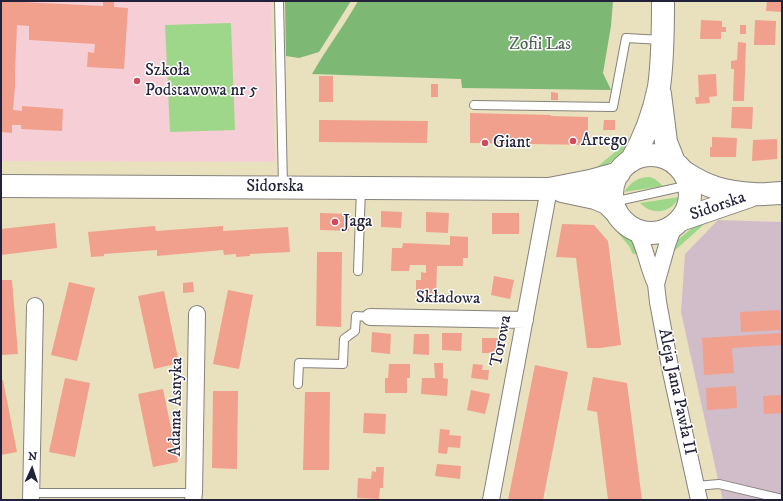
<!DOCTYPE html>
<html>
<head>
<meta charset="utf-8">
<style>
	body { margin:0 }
	#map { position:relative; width:783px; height:501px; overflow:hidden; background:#e9e1be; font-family:"IM FELL DW Pica",serif }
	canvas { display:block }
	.frame { position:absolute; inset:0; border:2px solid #22223b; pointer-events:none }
	.north { position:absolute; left:12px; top:449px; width:40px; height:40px; -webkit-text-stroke:3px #fff; paint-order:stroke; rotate:3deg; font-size:11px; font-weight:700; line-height:16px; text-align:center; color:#22223b }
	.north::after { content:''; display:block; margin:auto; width:14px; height:18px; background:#22223b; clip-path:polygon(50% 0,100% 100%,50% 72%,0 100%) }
</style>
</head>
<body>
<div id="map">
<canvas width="783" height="501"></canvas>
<div class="frame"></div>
<div class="north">N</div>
</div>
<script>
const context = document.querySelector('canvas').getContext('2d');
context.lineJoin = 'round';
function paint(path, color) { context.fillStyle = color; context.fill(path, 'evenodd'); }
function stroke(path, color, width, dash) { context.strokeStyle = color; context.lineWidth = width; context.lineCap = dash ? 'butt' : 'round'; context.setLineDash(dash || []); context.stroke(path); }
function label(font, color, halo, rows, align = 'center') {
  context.font = font + ' "IM FELL DW Pica",serif'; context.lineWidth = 3; context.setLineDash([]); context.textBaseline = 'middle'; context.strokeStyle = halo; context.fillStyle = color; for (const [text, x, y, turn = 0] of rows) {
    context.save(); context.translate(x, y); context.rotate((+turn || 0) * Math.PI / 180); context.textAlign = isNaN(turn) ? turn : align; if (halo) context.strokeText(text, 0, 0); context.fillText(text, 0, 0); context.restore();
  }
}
paint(new Path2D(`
	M1 1H271L275 162 1 161Z`), '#f6cfd6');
paint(new Path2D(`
	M718 220 782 222V500H723L719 484 681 312 685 254Z`), '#d1bdc9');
paint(new Path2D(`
	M231 23 235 130 170 132 165 25Z
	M633 134 627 148 603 168 595 172 596 168 622 146Z
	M650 177 655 179 663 186 624 192C631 182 638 177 650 177Z
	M679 197C672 213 652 216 640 203Z
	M595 206 612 217 627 232 631 237 639 254H633L629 246Z
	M702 220H709L673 252 675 242Z`), '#9ed789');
paint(new Path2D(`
	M285 1H351L319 52 299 58 286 56Z
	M358 1H613L611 26 603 73 611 90 462 88 461 79 312 74C326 49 344 26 358 1Z`), '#7eb875');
paint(new Path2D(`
	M1 1 103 6V1H114V7L128 8 124 69 87 67 88 52 94 53 95 44 29 40V26L17 25 15 72V86L13 110 22 111V106L63 109 62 131 21 129V125H12V133L1 132Z
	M767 1H782V12L766 11Z
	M701 20 722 21V27H726V32H721V39H700Z
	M755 20 776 21 775 45H754Z
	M740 25H746V34H740Z
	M738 42 746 43 744 101H733L734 69H731V61L737 60Z
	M716 74 717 96 709 97 710 103 696 104 695 97H699L698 75Z
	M319 76H333V102H319Z
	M431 84H438V97H431Z
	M551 92 558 93V100H551Z
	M732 107H753L752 129 731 128Z
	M470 113 551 115V116L588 117V145L470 143Z
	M319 120 428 121 427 143 319 142Z
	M604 120H615V130H603Z
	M712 137 737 138 736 157H710V147H712Z
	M777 139V159L752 161 753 140Z
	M381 211 402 212 401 228 381 227Z
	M426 212 449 213 448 233 426 232Z
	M320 213 350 214 349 231 320 230Z
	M492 213H519V234H492Z
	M55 223 57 248 1 255V229Z
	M562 224 594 225 608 241 621 345 600 348H587L576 258 556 257Z
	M155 226 156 231 223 226V231L288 227 290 252 250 254V256L236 257V254L224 255 223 250 157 256V250L104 254V256L91 257 88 232Z
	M450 236 468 237V258H463V266H437L436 298H416V280H421V272L426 273V265H410L409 271H391L392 248H402L403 243 450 245Z
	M317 252H342L341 327 316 326Z
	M494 276 514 280 510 299 491 295Z
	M1 280H12L18 354 1 355Z
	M69 282 95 288 77 361 51 355Z
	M193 282 194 292 183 293V283Z
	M228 290 253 295 239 369 213 364Z
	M164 291 179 363 154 369 138 296Z
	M780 310 781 330 741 332 740 312Z
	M372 332 391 334 390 354 371 352Z
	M442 333H462L461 351 442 350Z
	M782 333V345L732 348 734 373 704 375 702 338Z
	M414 334H429V355L413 354Z
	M482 338H502V353H482Z
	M434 363H443V378L448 379 447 396 421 394 422 378H435Z
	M389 364H410V378H407V393H385V378H388Z
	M473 364 483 365 482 370H489L488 380 471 378Z
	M535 365 568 372 543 500H508Z
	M593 377 627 383 642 500H608L597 412 587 410Z
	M65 378 90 383 75 457 49 452Z
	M1 380H3L17 452 1 455Z
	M736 386 737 408 707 410 706 388Z
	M163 389 178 462 153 467 138 394Z
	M471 390 490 394 485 414 467 410Z
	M213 391H238L237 469 212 468Z
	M305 392H330L329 470H303Z
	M782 395V413L764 414 763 396Z
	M364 413 386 414 385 434 363 433Z
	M440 429 450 430 449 435 461 436 460 448 448 447 447 454 438 453Z
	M437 464 461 466 460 479 435 476Z
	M376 467H384L383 488H380L379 499 357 498 358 478 371 479 372 471 376 472Z`), '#f0a08c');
const lane = new Path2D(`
	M279 1 283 186
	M474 105 613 107 626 38 662 40
	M613 202 690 185
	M358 271 361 189
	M298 384 299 363 343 364 344 339 355 331 356 316 370 317
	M696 486 719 484 782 499
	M31 493H194`);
const street = new Path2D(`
	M674 226 667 245 656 284 658 302 671 372 699 500
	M635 229C646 246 647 266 656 284
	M370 317 525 320
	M31 500 35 306
	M193 500 194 493 197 314
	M491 500 549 189`);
const secondary = new Path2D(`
	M660 94 666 142 674 162
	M612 194a39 39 0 1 1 78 0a39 39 0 1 1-78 0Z
	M631 161C644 139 654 112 659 87 663 59 663 29 663 1
	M684 172C708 188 725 192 754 194 763 195 773 193 782 193
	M1 186 549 189 590 181 619 173
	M562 191 595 198 607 203 617 213
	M680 220 750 196`);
stroke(lane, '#86827c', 10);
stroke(street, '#86827c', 18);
stroke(secondary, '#86827c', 24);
stroke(lane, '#fff', 8);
stroke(street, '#fff', 16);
stroke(secondary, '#fff', 22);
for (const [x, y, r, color] of [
	[137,81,4,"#d1495b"],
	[573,141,4,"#d1495b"],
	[485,143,4,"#d1495b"],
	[335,222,4,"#d1495b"]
]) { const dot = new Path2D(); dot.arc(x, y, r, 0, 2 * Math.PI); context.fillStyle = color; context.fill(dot); stroke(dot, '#fff', 1.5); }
label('17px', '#4d6156', '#fff', [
	["Zofii Las",540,45]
]);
label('17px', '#22223b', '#fff', [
	["Szkoła",145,71],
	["Podstawowa nr 5",145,91],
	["Artego",581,141],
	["Giant",493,143],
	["Jaga",343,222]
], 'left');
label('17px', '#22223b', '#fff', [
	["Sidorska",275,187],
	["Sidorska",718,207,-19],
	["Składowa",448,299,1],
	["Torowa",502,341,-79],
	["Aleja Jana Pawła II",676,392,78],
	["Adama Asnyka",177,407,-89]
]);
</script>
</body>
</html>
